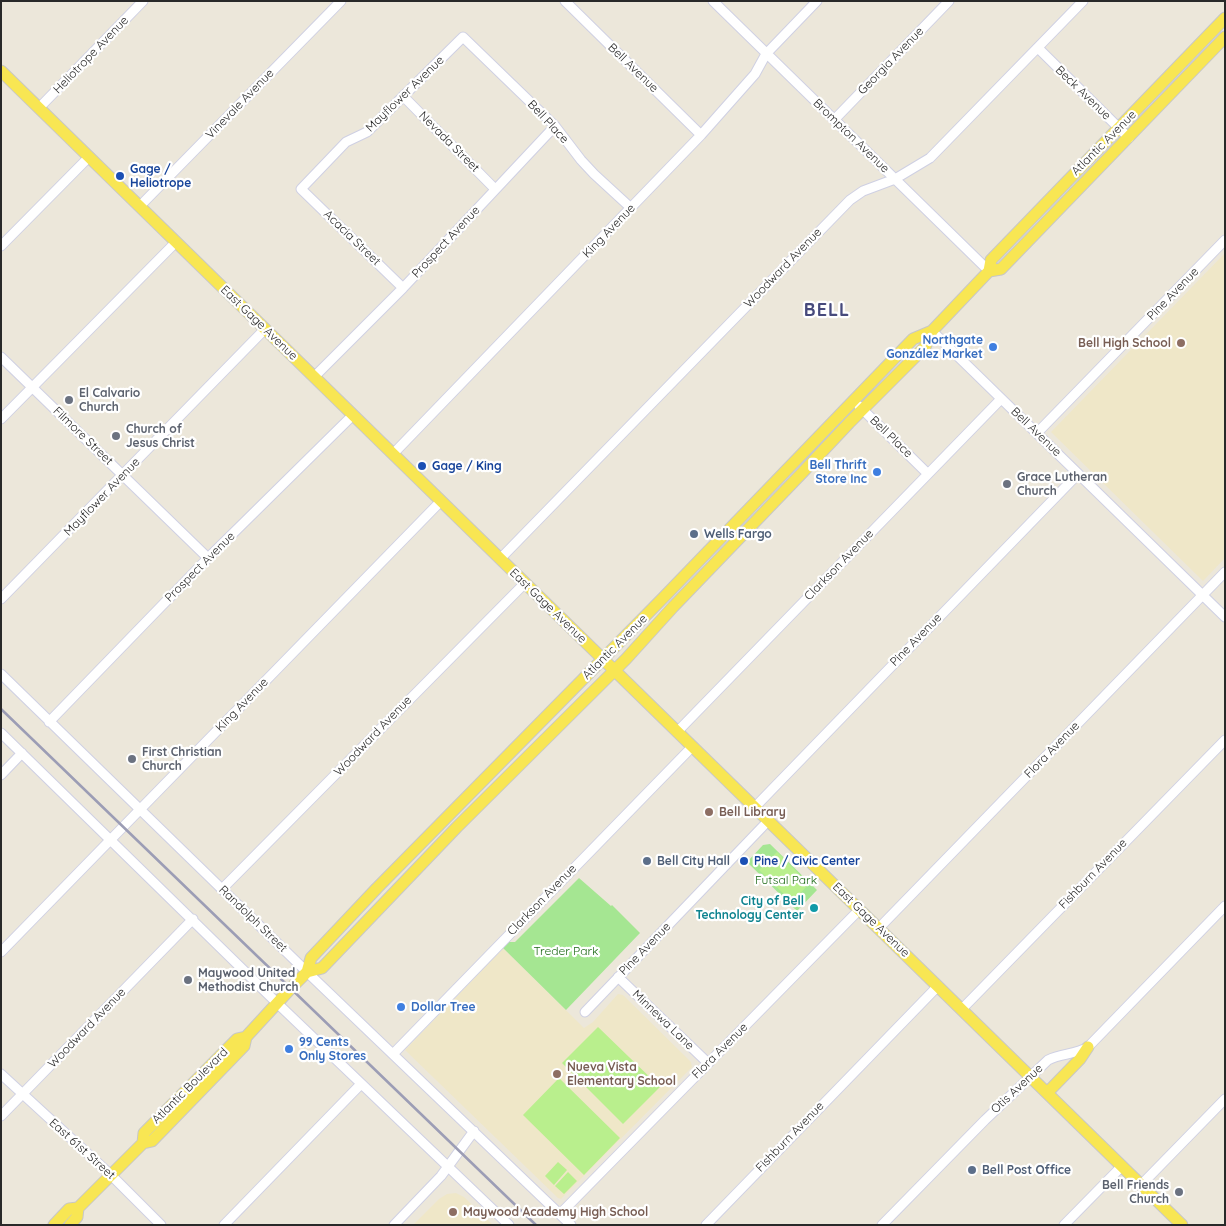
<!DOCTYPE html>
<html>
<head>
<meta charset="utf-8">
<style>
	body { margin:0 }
	#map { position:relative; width:1226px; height:1226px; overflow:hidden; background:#ece7da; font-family:Quicksand,sans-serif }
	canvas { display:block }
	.frame { position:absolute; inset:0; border:2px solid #292929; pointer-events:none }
</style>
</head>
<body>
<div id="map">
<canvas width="1226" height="1226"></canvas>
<div class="frame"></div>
</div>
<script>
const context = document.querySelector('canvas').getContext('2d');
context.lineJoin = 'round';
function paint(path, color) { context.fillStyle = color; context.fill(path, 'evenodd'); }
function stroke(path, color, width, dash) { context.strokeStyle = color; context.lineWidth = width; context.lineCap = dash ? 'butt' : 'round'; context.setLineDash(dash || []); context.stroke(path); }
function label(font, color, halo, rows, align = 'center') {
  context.font = font + ' Quicksand,sans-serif'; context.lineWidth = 4.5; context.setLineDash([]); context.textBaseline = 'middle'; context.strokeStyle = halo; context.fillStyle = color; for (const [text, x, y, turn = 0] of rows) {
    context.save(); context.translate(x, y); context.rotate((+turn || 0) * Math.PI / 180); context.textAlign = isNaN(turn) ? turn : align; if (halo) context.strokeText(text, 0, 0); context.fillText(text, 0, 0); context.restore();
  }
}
paint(new Path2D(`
	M1225 253V558L1203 581 1051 432Z
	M503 948 584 1028 593 1022 618 994 623 995 691 1062 692 1067 561 1199 558 1198 405 1050Z
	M456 1193 464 1197 493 1225H413L439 1199 447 1194Z`), '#efe7c8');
paint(new Path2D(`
	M770 844 817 890 797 911 747 862 763 845Z
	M579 878 611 906 612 905 640 933 566 1010 503 948 509 942H515Z`), '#a5e692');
paint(new Path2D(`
	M777 852 809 884 792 902 759 870Z
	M598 1027 660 1087 623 1124 562 1063Z
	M559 1078 620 1138 584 1175 523 1115Z
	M558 1162 567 1170 554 1185 545 1176Z
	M568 1172 577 1181 564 1194 555 1186Z`), '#b9ef8d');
const minor = new Path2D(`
	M565 1 701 135
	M713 1 989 271
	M1038 48 1129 138
	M403 96 495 189
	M39 108 143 1
	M834 120 949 1
	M140 206 341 1
	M1 246 89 157
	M403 288 301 189 346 142 367 132 463 37 555 126 581 160 594 174 631 208
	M932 331 1225 617
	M1 357 208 558
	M314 377 403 288 555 126
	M859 406 928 474
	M1 419 176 242
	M1037 433 1225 240
	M393 454 701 135 755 74 766 54 817 1
	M500 559 850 200 863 191 895 179 930 158 1083 1
	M1 599 265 329
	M1 674 307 972 571 1225
	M49 722 208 558 353 415
	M677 732 1001 399
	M1 733 277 1003 509 1225
	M1 775 22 753
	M754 808 1078 474
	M222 889 525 583
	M879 928 1225 572
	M1 952 441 501
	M618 977 708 1063
	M962 1009 1225 740
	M585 1012 768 821
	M393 1054 692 747
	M1 1074 111 1175 161 1225
	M1 1116 193 919
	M1141 1185 1225 1099
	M560 1214 859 910
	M224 1225 361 1084
	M394 1225 441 1176 474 1131
	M706 1225 938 986
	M882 1225 985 1120 1048 1060C1061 1053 1075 1055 1088 1047L1225 906
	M1064 1225 1122 1166`);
const major = new Path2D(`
	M1 71 1182 1225
	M989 271 1001 269 1225 37
	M307 972 311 958 377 888 662 599 913 339 932 331
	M1047 1093 1080 1059 1088 1047
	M143 1143 144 1133 237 1039 246 1037
	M54 1225 69 1209 78 1208
	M70 1225 77 1217 78 1208 143 1143 152 1141 244 1046 246 1037 291 988 307 972 322 968 457 827 626 659 673 607 802 473 849 423 925 347 932 331 989 271 991 260 1225 18`);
stroke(minor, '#cfd0e3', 11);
stroke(major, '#c7c7c7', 13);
stroke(minor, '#fff', 9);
stroke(major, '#f8e653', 11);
stroke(new Path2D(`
	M1 709 536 1225`), '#9c9db5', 2.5);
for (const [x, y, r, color] of [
	[120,176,5,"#1a4fb4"],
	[1181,343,5,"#8d6e63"],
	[993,347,5,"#3f7fe0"],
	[69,400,5,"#6b7280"],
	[116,436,5,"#6b7280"],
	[422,466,5,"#1a4fb4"],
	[877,472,5,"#3f7fe0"],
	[1007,484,5,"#6b7280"],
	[694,534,5,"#5c6f8a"],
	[132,759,5,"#6b7280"],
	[709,812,5,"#8d6e63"],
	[647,861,5,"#5c6f8a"],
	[744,861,5,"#1a4fb4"],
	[814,908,5,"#0f9aa8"],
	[188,980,5,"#6b7280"],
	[401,1007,5,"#3f7fe0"],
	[289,1049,5,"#3f7fe0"],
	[557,1074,5,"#8d6e63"],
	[972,1170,5,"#5c6f8a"],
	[1179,1192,5,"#6b7280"],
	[453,1212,5,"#8d6e63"]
]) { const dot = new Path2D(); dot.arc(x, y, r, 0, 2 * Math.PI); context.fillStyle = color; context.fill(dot); stroke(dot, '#fff', 2); }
label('12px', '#292929', '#fff', [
	["Heliotrope Avenue",91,55,-46],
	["Georgia Avenue",891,61,-46],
	["Bell Avenue",633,68,44],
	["Beck Avenue",1083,93,44],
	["Mayflower Avenue",405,94,-44],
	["Vinevale Avenue",240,104,-46],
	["Bell Place",548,122,47],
	["Brompton Avenue",851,136,44],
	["Nevada Street",449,142,45],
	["Atlantic Avenue",1104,143,-45],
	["King Avenue",609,231,-46],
	["Acacia Street",352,238,44],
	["Prospect Avenue",446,242,-47],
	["Woodward Avenue",783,268,-46],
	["Pine Avenue",1173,294,-46],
	["East Gage Avenue",259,323,44],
	["Bell Avenue",1036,432,44],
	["Filmore Street",83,436,44],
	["Bell Place",891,437,44],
	["Mayflower Avenue",102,497,-46],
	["Clarkson Avenue",839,565,-46],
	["Prospect Avenue",200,567,-45],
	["East Gage Avenue",548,606,44],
	["Pine Avenue",916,640,-46],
	["Atlantic Avenue",615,647,-45],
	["King Avenue",242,705,-46],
	["Woodward Avenue",373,736,-46],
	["Flora Avenue",1052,750,-46],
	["Fishburn Avenue",1093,874,-46],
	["Clarkson Avenue",542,900,-46],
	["Randolph Street",253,919,44],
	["East Gage Avenue",871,920,44],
	["Pine Avenue",645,949,-46],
	["Minnewa Lane",663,1020,44],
	["Woodward Avenue",87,1028,-46],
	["Flora Avenue",720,1051,-45],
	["Atlantic Boulevard",190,1086,-45],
	["Otis Avenue",1017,1089,-43],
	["Fishburn Avenue",790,1137,-46],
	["East 61st Street",82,1149,42]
]);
label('bold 12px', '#164399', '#fff', [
	["Gage /",130,169],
	["Heliotrope",130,183],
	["Gage / King",432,466],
	["Pine / Civic Center",754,861]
], 'left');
label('bold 12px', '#366cbe', '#fff', [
	["Northgate",983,340],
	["González Market",983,354],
	["Bell Thrift",867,465],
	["Store Inc",867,479],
	["Dollar Tree",411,1007,"left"],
	["99 Cents",299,1042,"left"],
	["Only Stores",299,1056,"left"]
], 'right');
label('bold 12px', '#785e54', '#fff', [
	["Bell High School",1171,343,"right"],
	["Bell Library",719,812],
	["Nueva Vista",567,1067],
	["Elementary School",567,1081],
	["Maywood Academy High School",463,1212]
], 'left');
label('bold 12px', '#5b616d', '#fff', [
	["El Calvario",79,393],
	["Church",79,407],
	["Church of",126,429],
	["Jesus Christ",126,443],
	["Grace Lutheran",1017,477],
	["Church",1017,491],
	["First Christian",142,752],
	["Church",142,766],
	["Maywood United",198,973],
	["Methodist Church",198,987],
	["Bell Friends",1169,1185,"right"],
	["Church",1169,1199,"right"]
], 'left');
label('bold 12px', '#4e5e75', '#fff', [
	["Wells Fargo",704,534],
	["Bell City Hall",657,861],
	["Bell Post Office",982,1170]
], 'left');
label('12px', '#1c6915', '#fff', [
	["Futsal Park",786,880],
	["Treder Park",566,951]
]);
label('bold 12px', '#0d838f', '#fff', [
	["City of Bell",804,901],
	["Technology Center",804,915]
], 'right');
context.letterSpacing = '1px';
label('bold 18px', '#474a7c', '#fff', [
	["BELL",827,311]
]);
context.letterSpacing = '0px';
</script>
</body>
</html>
